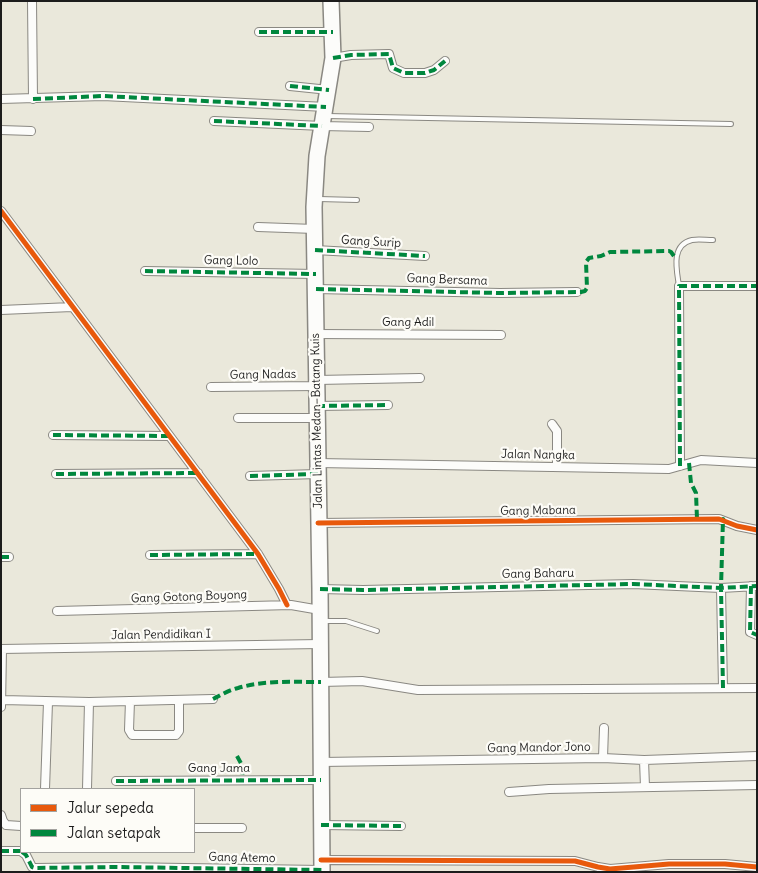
<!DOCTYPE html>
<html>
<head>
<meta charset="utf-8">
<style>
	body { margin:0 }
	#map { position:relative; width:758px; height:873px; overflow:hidden; background:#eae8db; font-family:Delius,sans-serif }
	canvas { display:block }
	.frame { position:absolute; inset:0; border:2px solid #1c1c1c; pointer-events:none }
	.legend { position:absolute; left:20px; top:788px; width:175px; height:65px; box-sizing:border-box; background:#fdfcf7; border:1px solid #a3a29f; margin:0; padding:6px 9px; list-style:none; font-size:15px; color:#1c1c1c }
	.legend li { display:flex; align-items:center; gap:10px; height:25px }
	.legend b { width:25px; border:1px solid #a3a29f }
</style>
</head>
<body>
<div id="map">
<canvas width="758" height="873"></canvas>
<div class="frame"></div>
<ul class="legend">
<li><b style="height:6px;background:#e8590c"></b>Jalur sepeda</li>
<li><b style="height:6px;background:#00873e"></b>Jalan setapak</li>
</ul>
</div>
<script>
const context = document.querySelector('canvas').getContext('2d');
context.lineJoin = 'round';
function stroke(path, color, width, dash) { context.strokeStyle = color; context.lineWidth = width; context.lineCap = dash ? 'butt' : 'round'; context.setLineDash(dash || []); context.stroke(path); }
function label(font, color, halo, rows, align = 'center') {
  context.font = font + ' Delius,sans-serif'; context.lineWidth = 4.5; context.setLineDash([]); context.textBaseline = 'middle'; context.strokeStyle = halo; context.fillStyle = color; for (const [text, x, y, turn = 0] of rows) {
    context.save(); context.translate(x, y); context.rotate((+turn || 0) * Math.PI / 180); context.textAlign = isNaN(turn) ? turn : align; if (halo) context.strokeText(text, 0, 0); context.fillText(text, 0, 0); context.restore();
  }
}
const lane = new Path2D(`
	M327 116 731 124
	M319 199 357 200
	M679 286C677 271 670 245 692 240 698 239 706 240 713 240
	M323 621H346L377 631`);
const street = new Path2D(`
	M32 1 33 99
	M259 32H333
	M333 58 351 55 389 54 393 68 404 73H425L434 70 445 61
	M290 86 329 90
	M1 99 103 96 326 107
	M214 121 322 126 369 127
	M1 130 31 131
	M1 211 258 554 279 589 287 605
	M258 227 315 229
	M315 250 425 256
	M145 271 316 274
	M316 289 500 293 577 292
	M1 310 72 307
	M316 334 501 335
	M317 380 420 378
	M211 387 317 386
	M317 406 388 405
	M238 418H317
	M552 424 557 431V467
	M53 435 169 436
	M318 463 669 469 701 460 757 463
	M680 466 679 286H757
	M56 474 198 473
	M250 476 318 474
	M318 523 719 519 737 526 757 530
	M150 555 258 554
	M1 557H9
	M751 586 750 632 757 635
	M721 588 723 688
	M320 589 363 590 633 584 721 588 757 586
	M57 611 291 605 320 610
	M1 649 320 644
	M321 682 362 681 418 690 757 688
	M2 700 89 702 213 699
	M130 701 129 730 132 735H176L179 731V700
	M1 707 2 649
	M603 758 604 728
	M644 760 645 787
	M321 762 603 758 644 760 757 756
	M116 781 321 780
	M45 789 48 702
	M87 789 89 702
	M509 792 549 789 757 785
	M1 815 3 821 6 825 21 826
	M321 825 401 826
	M194 828H242
	M1 851H21
	M22 852 26 855 32 867 35 868 116 867 322 870
	M321 860 575 861 598 867 610 869 669 864H725L757 867`);
const highway = new Path2D(`
	M322 872 320 589 314 207 317 156 333 58 331 1`);
stroke(lane, '#8a8882', 6);
stroke(street, '#8a8882', 10);
stroke(highway, '#8a8882', 18);
stroke(lane, '#fcfcfa', 4);
stroke(street, '#fcfcfa', 8);
stroke(highway, '#fcfcfa', 15);
stroke(new Path2D(`
	M259 32H333
	M333 58 351 55 389 54 393 68 404 73H425L434 70 445 61
	M290 86 329 90
	M33 99 103 96 326 107
	M214 121 322 126
	M315 250 425 256
	M145 271 316 274
	M316 289 500 293 581 292 585 291 587 288 586 262 589 258 601 256 610 252 669 251 671 252 676 259
	M317 406 388 405
	M53 435 169 436
	M689 463 691 483 696 493 697 519
	M680 466 679 286H757
	M56 474 198 473
	M250 476 318 474
	M150 555 258 554
	M1 557H9
	M751 586 750 632 757 635
	M320 589 363 590 633 584 721 588 757 586
	M723 688 721 588 723 519 724 520
	M213 699C221 695 229 690 238 688 265 680 293 682 321 682
	M237 756 243 767 242 780
	M116 781 321 780
	M321 825 401 826
	M1 851H21
	M22 852 26 855 32 867 35 868 116 867 322 870`), '#00873e', 4, [8, 4]);
stroke(new Path2D(`
	M1 211 258 554 279 589 287 605
	M318 523 719 519 737 526 757 530
	M321 860 575 861 598 867 610 869 669 864H725L757 867`), '#e8590c', 5);
label('12px', '#1c1c1c', '#fdfcf7', [
	["Gang Surip",371,242,3],
	["Gang Lolo",231,261,1],
	["Gang Bersama",447,280,2],
	["Gang Adil",408,323],
	["Gang Nadas",263,375,-1],
	["Jalan Lintas Medan–Batang Kuis",317,421,-91],
	["Jalan Nangka",538,455,1],
	["Gang Mabana",538,511,-1],
	["Gang Baharu",538,574,-1],
	["Gang Gotong Boyong",189,597,-2],
	["Jalan Pendidikan I",161,635,-1],
	["Gang Mandor Jono",539,748,-1],
	["Gang Jama",219,769],
	["Gang Atemo",242,858,1]
]);
</script>
</body>
</html>
